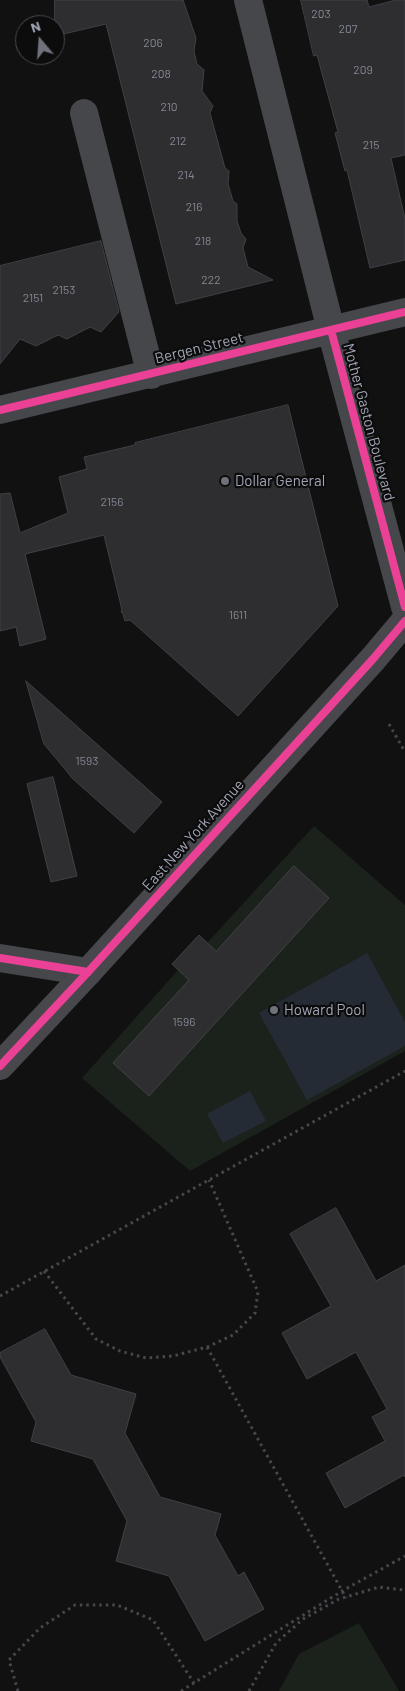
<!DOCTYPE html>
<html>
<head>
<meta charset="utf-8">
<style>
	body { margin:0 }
	#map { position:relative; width:405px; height:1691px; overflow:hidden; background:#111112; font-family:Barlow,sans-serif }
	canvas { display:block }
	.north { position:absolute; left:15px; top:15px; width:50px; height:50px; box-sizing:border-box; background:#0c0c0d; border:1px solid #484950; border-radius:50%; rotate:342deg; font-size:14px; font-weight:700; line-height:20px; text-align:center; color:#a1a5b4 }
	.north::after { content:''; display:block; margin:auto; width:18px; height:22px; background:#6f717b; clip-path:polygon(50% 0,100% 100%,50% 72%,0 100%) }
</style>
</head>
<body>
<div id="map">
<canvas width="405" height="1691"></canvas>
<div class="north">N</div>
</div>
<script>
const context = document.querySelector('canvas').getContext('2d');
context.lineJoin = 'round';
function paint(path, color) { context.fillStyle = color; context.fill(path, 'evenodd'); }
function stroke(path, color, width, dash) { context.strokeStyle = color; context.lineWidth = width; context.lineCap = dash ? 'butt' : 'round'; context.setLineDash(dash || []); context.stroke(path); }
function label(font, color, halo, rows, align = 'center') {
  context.font = font + ' Barlow,sans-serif'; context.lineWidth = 4.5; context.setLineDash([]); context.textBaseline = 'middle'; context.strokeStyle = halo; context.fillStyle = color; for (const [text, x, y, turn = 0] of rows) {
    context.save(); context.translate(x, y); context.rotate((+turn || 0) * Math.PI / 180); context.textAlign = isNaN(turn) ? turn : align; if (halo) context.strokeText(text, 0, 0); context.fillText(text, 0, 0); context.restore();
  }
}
paint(new Path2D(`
	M314 826 405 905V1051L190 1171 82 1078 178 970 172 964 199 935 207 943Z
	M359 1623 399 1691H279L299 1654Z`), '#1b221c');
paint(new Path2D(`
	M367 953 405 1022V1046L307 1100 259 1013Z
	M250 1091 266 1121 223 1143 207 1114Z`), '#242b34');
const building = new Path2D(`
	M55 0H183L196 38 194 51 197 64 204 70 202 91 213 106 210 113 225 168 229 171 228 184 233 201 237 204V221L241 233 246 239 243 248 248 267 273 280 176 304 106 24 55 36Z
	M301 0H367L369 7 396 0H405V155L391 158 405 219V260L370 268 347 170 345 171 335 133 338 132 317 55 314 56Z
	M101 241 119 312 101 332 90 327 67 339 58 335 36 346 20 339 0 364V266Z
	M288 405 338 606 238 716 130 620 125 621 123 614 121 612 122 610 104 535 25 554 46 639 20 646 16 627 0 631V494L10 493 20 533 68 513 59 477 87 469 84 457 135 445V443Z
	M26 681 162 802 134 833 73 779 44 744Z
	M53 777 77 876 51 882 27 784Z
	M294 866 329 898 149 1096 113 1063 189 980 172 964 199 935 216 951Z
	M336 1208 376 1281 405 1265V1477L404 1475 345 1508 326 1473 385 1441 372 1417 387 1409 356 1352 307 1379 282 1333 331 1306 290 1234Z
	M45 1329 71 1375 136 1394 125 1433 160 1497 221 1514 215 1535 238 1576 244 1572 264 1609 205 1641 169 1576 116 1561 127 1521 93 1459 31 1441 36 1422 0 1357V1353Z`);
paint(building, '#2e2e31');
stroke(building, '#404146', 1);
stroke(new Path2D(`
	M389 724 405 752
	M44 1271 96 1339 120 1351 146 1358 173 1356 207 1347 233 1335 255 1313 258 1292 209 1180
	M0 1296 405 1071
	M207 1347 346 1598
	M18 1691 9 1660 40 1628 75 1605H117L153 1620 194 1683
	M181 1691 342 1591 405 1556
	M249 1691 276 1643 303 1619 339 1599 379 1587 405 1590`), '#47474c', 3, [2.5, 4]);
stroke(new Path2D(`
	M248 0 331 330 405 607
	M84 113 151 375
	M0 410 405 312
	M0 958 88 972`), '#45474b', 28);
stroke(new Path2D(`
	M0 1066 88 972 373 659 405 621`), '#48484c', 28);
stroke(new Path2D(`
	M331 330 405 607
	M0 410 405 312
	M0 958 88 972
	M0 1066 88 972 373 659 405 621`), '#ea4096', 8);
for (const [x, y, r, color] of [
	[225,481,5,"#6f717b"],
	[274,1010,5,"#6f717b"]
]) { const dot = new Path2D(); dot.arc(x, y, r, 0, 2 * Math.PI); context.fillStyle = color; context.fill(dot); stroke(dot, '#0c0c0d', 2); }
label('12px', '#848793', null, [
	["203",321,14],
	["207",348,29],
	["206",153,43],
	["209",363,70],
	["208",161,74],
	["210",169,107],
	["212",178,141],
	["215",371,145],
	["214",186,175],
	["216",194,207],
	["218",203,241],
	["222",211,280],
	["2153",64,290],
	["2151",33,298],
	["2156",112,502],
	["1611",238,615],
	["1593",87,761],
	["1596",184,1022]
]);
label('15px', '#a1a5b4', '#0c0c0d', [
	["Bergen Street",199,348,-14],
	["Mother Gaston Boulevard",369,422,75],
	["East New York Avenue",193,835,-48]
]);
label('15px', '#a1a5b4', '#0c0c0d', [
	["Dollar General",235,481],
	["Howard Pool",284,1010]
], 'left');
</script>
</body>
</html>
